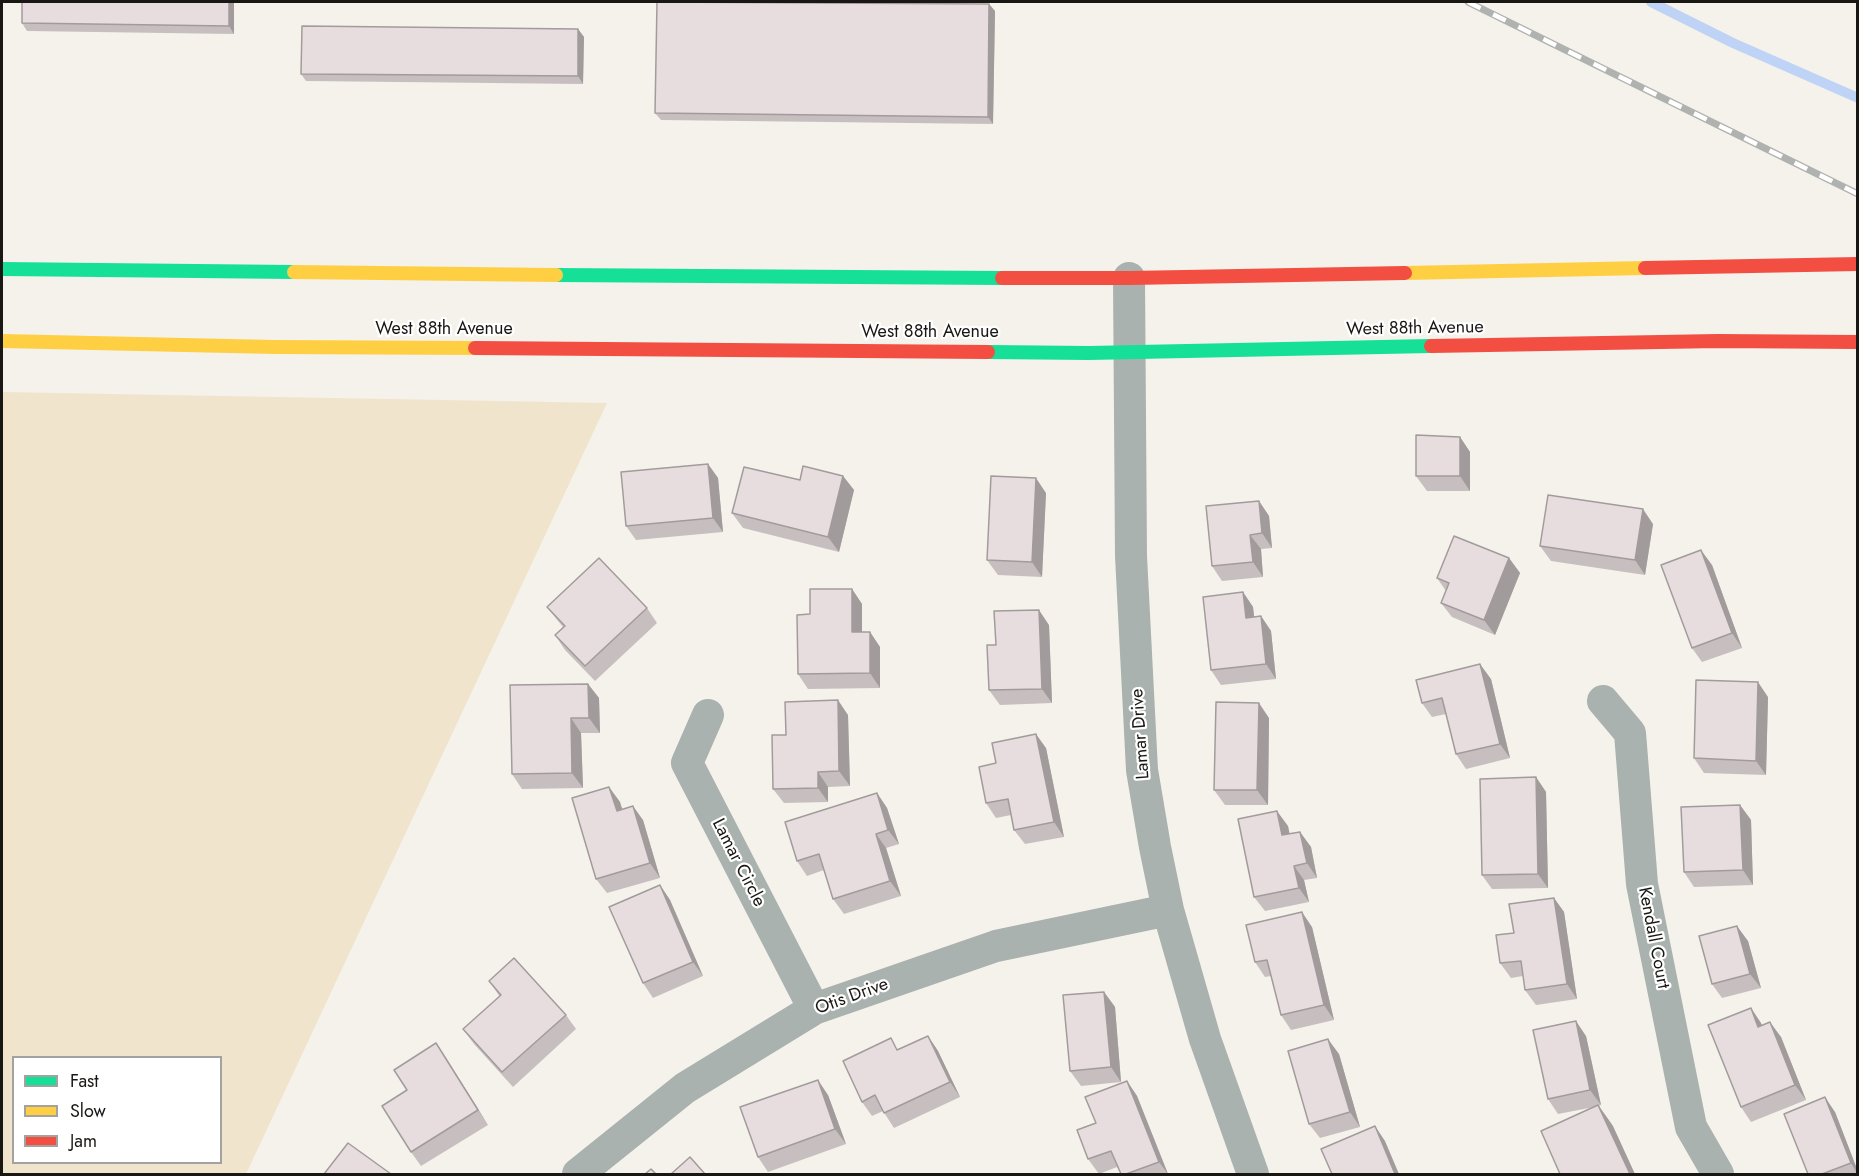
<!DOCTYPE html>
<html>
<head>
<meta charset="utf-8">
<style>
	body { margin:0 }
	#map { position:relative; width:1859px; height:1176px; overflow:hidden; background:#f5f2eb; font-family:Jost,sans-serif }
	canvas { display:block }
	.frame { position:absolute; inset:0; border:3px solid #191713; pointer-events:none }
	.legend { position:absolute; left:12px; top:1056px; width:210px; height:108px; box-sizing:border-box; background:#fff; border:2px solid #a3a2a1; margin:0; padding:8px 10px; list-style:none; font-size:18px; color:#191713 }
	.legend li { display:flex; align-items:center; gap:12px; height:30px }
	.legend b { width:30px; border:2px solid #a3a2a1 }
</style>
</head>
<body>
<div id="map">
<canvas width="1859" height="1176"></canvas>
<div class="frame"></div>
<ul class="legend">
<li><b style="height:8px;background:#16e098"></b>Fast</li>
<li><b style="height:8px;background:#ffcf43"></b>Slow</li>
<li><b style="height:8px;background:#f24e42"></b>Jam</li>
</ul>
</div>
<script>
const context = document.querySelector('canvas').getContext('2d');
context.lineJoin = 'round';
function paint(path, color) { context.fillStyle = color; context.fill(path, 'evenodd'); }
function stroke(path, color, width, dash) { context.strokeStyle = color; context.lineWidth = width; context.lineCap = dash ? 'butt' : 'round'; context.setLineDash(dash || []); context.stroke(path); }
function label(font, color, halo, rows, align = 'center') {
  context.font = font + ' Jost,sans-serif'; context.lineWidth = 4.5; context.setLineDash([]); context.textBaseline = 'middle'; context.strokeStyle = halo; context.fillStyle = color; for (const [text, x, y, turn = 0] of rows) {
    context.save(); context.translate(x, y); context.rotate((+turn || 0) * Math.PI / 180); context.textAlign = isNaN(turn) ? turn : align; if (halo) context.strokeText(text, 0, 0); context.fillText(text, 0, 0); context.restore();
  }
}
paint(new Path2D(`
	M2 392 607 403 246 1174H2ZM14 1058H220V1162H14Z`), '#f0e4cc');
stroke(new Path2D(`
	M1651 2 1733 43 1858 98`), '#bed3f5', 10);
stroke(new Path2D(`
	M1129 278 1131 556 1142 770 1155 847 1168 910 1205 1039 1253 1174
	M1603 701 1630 733 1642 884 1691 1127 1718 1174
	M708 715 687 763 814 1009
	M578 1174 685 1088 814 1009 996 946 1168 910`), '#a9b2af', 32);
stroke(new Path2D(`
	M2 269 294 272
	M556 275 1002 278
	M988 352 1089 353 1431 346`), '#16e098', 14);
stroke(new Path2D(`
	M294 272 556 275
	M1405 273 1645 268
	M2 341 275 347 475 348`), '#ffcf43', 14);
stroke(new Path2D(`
	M1645 268 1858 264
	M1002 278H1129L1405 273
	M1431 346 1718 341 1858 342
	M475 348 988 352`), '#f24e42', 14);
const rail = new Path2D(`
	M1468 2 1858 194`);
stroke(rail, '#b0b2af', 7);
stroke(rail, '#fff', 4.5, [14]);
paint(new Path2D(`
	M22 2H234V34L27 31 22 23Z
	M989 4 995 11 993 124 661 120 655 113Z
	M578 29 584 37 583 84 306 81 301 74Z
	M1460 437 1470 452V491H1427L1416 476Z
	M708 464 718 478 723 532 636 540 626 526Z
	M843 476 854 490 839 552 743 528 732 513 800 480Z
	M1046 493 1042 577 998 575 987 560Z
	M1259 501 1269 516 1272 548 1261 549 1263 577 1222 581 1212 566Z
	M1653 524 1645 575 1551 561 1540 546Z
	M1509 558 1520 573 1495 635 1452 617 1441 603 1446 591 1437 578Z
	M1712 565 1742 648 1702 662 1692 648Z
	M852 589 862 604V632H870L880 647V688L808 689 798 674 810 614Z
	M1243 592 1253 607 1254 617 1261 616 1271 631 1276 679 1221 685 1211 670Z
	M547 607 647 608 657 623 595 681 565 650 555 635 563 627 558 621Z
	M1049 625 1052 703 1000 705 989 690 996 645Z
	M1491 679 1510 758 1466 769 1456 754 1446 714 1432 717 1422 703Z
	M588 684 599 698 600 733H581L583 788 522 789 512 774Z
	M1768 697 1766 775 1704 773 1694 758Z
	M848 715 850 786 828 787V802L784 803 773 789 786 735Z
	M1269 718 1268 805H1225L1214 790Z
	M1046 748 1064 837 1025 844 1014 830 1011 815 996 818 986 803 996 763Z
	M1536 777 1546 792 1548 888 1492 889 1482 875Z
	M609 787 620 802 622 809 643 820 660 878 607 893 596 879Z
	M877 793 887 808 899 844 886 848 901 896 844 914 833 899 824 870 807 876 797 861Z
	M1740 805 1751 820 1753 885 1694 887 1684 872Z
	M1288 826 1289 834 1300 832 1311 847 1317 878 1304 880 1309 902 1265 911 1254 897Z
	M660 885 670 900 703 976 653 998 643 983Z
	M1554 898 1564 912 1577 999 1536 1005 1525 990 1523 976 1511 978 1500 963 1514 933Z
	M1312 927 1334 1020 1291 1030 1281 1015 1271 976 1265 977 1255 962Z
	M1748 941 1761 988 1722 998 1712 984Z
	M489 981 566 1015 576 1029 513 1087 474 1044 463 1029 500 997Z
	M1104 992 1115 1007 1121 1082 1081 1086 1070 1071Z
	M1751 1008 1762 1025 1781 1037 1806 1100 1751 1122 1741 1107Z
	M928 1036 938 1051 960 1097 894 1128 883 1111 872 1116 862 1102 899 1049Z
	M1586 1036 1601 1105 1599 1106 1613 1126 1594 1107 1558 1114 1548 1099Z
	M1339 1054 1360 1127 1320 1138 1309 1124Z
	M446 1058 488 1125 421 1166 411 1152 407 1090Z
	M1127 1081 1137 1096 1168 1174H1121L1117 1167 1099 1174 1088 1159 1096 1123Z
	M828 1095 846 1144 768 1172 758 1157Z
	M1835 1112 1857 1169V1174H1808Z`), '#c7bec0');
paint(new Path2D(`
	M229 2H234V34L229 26Z
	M989 4 995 11 993 124 988 117Z
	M578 29 584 37 583 84 578 76Z
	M1460 437 1470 452V491L1460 476Z
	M708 464 718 478 723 532 713 518Z
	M843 476 854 490 839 552 828 537Z
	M1036 478 1046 493 1042 577 1032 562Z
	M1259 501 1269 516 1272 548 1262 533Z
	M1643 509 1653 524 1645 575 1635 560Z
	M1250 535 1261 549 1263 577 1253 562Z
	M1701 550 1712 565 1742 648 1732 633Z
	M1509 558 1520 573 1495 635 1484 620Z
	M852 589 862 604V647L852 632Z
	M1243 592 1253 607 1256 633 1246 618Z
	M1039 610 1049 625 1052 703 1042 689Z
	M1261 616 1271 631 1276 679 1266 664Z
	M870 632 880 647V688L870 673Z
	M1480 664 1491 679 1510 758 1500 744Z
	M1758 682 1768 697 1766 775 1756 761Z
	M588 684 599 698 600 733 589 718Z
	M838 700 848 715 850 786 839 771Z
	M1259 703 1269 718 1268 805 1257 790Z
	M571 718 581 733 583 788 572 773Z
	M1036 734 1046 748 1064 837 1054 822Z
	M818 772 828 787V802L818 788Z
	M1536 777 1546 792 1548 888 1538 874Z
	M609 787 620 802 627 825 617 811Z
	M877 793 887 808 899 844 888 830Z
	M1740 805 1751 820 1753 885 1743 870Z
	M633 806 643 820 660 878 650 863Z
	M1277 811 1288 826 1293 850 1282 835Z
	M1300 832 1311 847 1317 878 1307 863Z
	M876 834 886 848 901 896 890 881Z
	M1294 866 1304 880 1309 902 1299 888Z
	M660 885 670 900 703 976 693 962Z
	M1554 898 1564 912 1577 999 1567 984Z
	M1302 912 1312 927 1334 1020 1324 1005Z
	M1737 926 1748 941 1761 988 1750 974Z
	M1104 992 1115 1007 1121 1082 1111 1067Z
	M1751 1008 1761 1023 1768 1042 1758 1027Z
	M1576 1021 1586 1036 1601 1105 1590 1090Z
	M1770 1022 1781 1037 1806 1100 1795 1085Z
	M928 1036 938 1051 960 1097 950 1082Z
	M1328 1039 1339 1054 1360 1127 1350 1112Z
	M436 1043 446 1058 488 1125 478 1110Z
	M818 1080 828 1095 846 1144 835 1129Z
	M1127 1081 1137 1096 1168 1174 1159 1162Z
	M1825 1097 1835 1112 1857 1169V1173L1851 1163Z
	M1598 1105 1613 1126 1635 1174H1630Z
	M1375 1126 1385 1141 1399 1174H1395Z`), '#a29b9c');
const building = new Path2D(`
	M22 2H229V26L22 23Z
	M657 2 989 4 988 117 655 113Z
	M302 26 578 29V76L301 74Z
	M1416 435 1460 437V476H1416Z
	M708 464 713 518 626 526 621 472Z
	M803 466 843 476 828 537 732 513 744 467 800 480Z
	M991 476 1036 478 1032 562 987 560Z
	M1548 495 1643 509 1635 560 1540 546Z
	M1259 501 1262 533 1250 535 1253 562 1212 566 1206 506Z
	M1454 536 1509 558 1484 620 1441 603 1449 583 1437 578Z
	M1701 550 1732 633 1692 648 1661 565Z
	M599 558 647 608 585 666 555 635 565 626 547 607Z
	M810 589H852V632H870V673L798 674 797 615 810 614Z
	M1243 592 1246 618 1261 616 1266 664 1211 670 1203 597Z
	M1039 610 1042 689 989 690 987 645H996L994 611Z
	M1480 664 1500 744 1456 754 1442 698 1422 703 1416 680Z
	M1696 680 1758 682 1756 761 1694 758Z
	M588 684 589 718H571L572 773 512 774 510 685Z
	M838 700 839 771 818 772V788L773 789 772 735H786L785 702Z
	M1216 702 1259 703 1257 790H1214Z
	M1036 734 1054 822 1014 830 1008 799 986 803 979 767 996 763 992 743Z
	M1536 777 1538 874 1482 875 1480 779Z
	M609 787 617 811 633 806 650 863 596 879 572 798Z
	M877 793 888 830 876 834 890 881 833 899 819 854 797 861 785 822Z
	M1740 805 1743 870 1684 872 1681 807Z
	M1277 811 1282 835 1300 832 1307 863 1294 866 1299 888 1254 897 1238 819Z
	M660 885 693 962 643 983 609 907Z
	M1554 898 1567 984 1525 990 1521 961 1500 963 1496 935 1514 933 1509 904Z
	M1302 912 1324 1005 1281 1015 1267 960 1255 962 1246 925Z
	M1737 926 1750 974 1712 984 1699 936Z
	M514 958 566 1015 502 1072 463 1029 501 995 489 981Z
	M1104 992 1111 1067 1070 1071 1063 995Z
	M1751 1008 1758 1027 1770 1022 1795 1085 1741 1107 1708 1025Z
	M1576 1021 1590 1090 1548 1099 1533 1030Z
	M928 1036 950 1082 884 1113 875 1095 862 1102 843 1061 891 1038 897 1050Z
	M1328 1039 1350 1112 1309 1124 1288 1051Z
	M436 1043 478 1110 411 1152 382 1106 407 1090 394 1070Z
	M818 1080 835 1129 758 1157 740 1107Z
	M1127 1081 1159 1162 1126 1174H1121L1111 1151 1088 1159 1077 1130 1096 1123 1085 1097Z
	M1825 1097 1851 1163 1822 1174H1808L1784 1114Z
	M1598 1105 1630 1174H1560L1541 1131Z
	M1375 1126 1395 1174H1332L1321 1149Z
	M348 1143 391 1174H324Z
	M690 1157 705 1174H671Z
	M651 1169 656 1174H645Z`);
paint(building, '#e7dddf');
stroke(building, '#a29b9c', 1.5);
label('18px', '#191713', '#fff', [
	["West 88th Avenue",1415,329,-1],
	["West 88th Avenue",444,330],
	["West 88th Avenue",930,333],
	["Lamar Drive",1141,734,-94],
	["Lamar Circle",738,863,63],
	["Kendall Court",1653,938,79],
	["Otis Drive",852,997,-20]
]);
</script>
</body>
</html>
